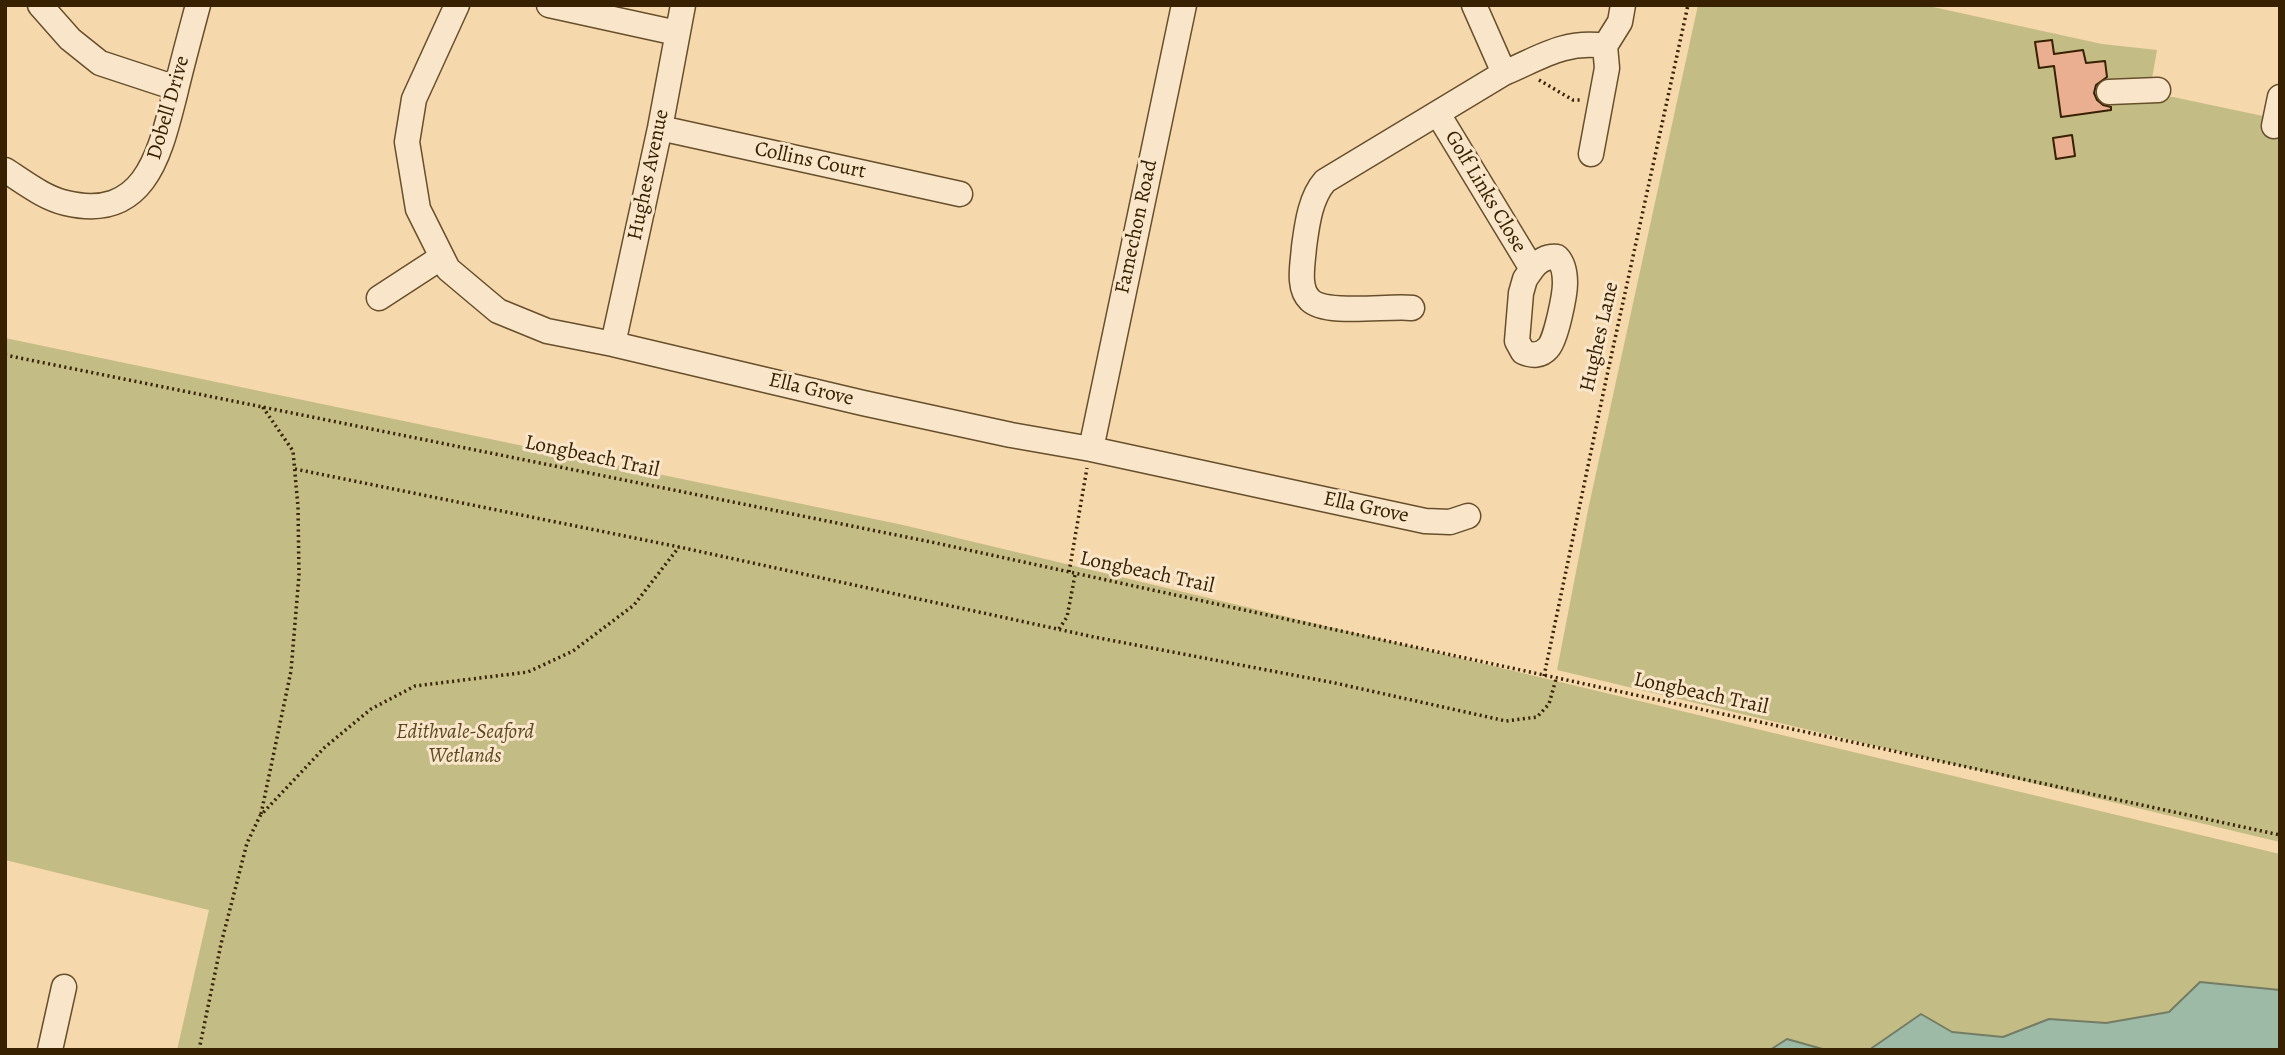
<!DOCTYPE html>
<html>
<head>
<meta charset="utf-8">
<style>
	body { margin:0 }
	#map { position:relative; width:2285px; height:1055px; overflow:hidden; background:#f6d8ad; font-family:Alegreya,serif }
	canvas { display:block }
	.frame { position:absolute; inset:0; border:7px solid #372100; pointer-events:none }
</style>
</head>
<body>
<div id="map">
<canvas width="2285" height="1055"></canvas>
<div class="frame"></div>
</div>
<script>
const context = document.querySelector('canvas').getContext('2d');
context.lineJoin = 'round';
function paint(path, color) { context.fillStyle = color; context.fill(path, 'evenodd'); }
function stroke(path, color, width, dash) { context.strokeStyle = color; context.lineWidth = width; context.lineCap = dash ? 'butt' : 'round'; context.setLineDash(dash || []); context.stroke(path); }
function label(font, color, halo, rows, align = 'center') {
  context.font = font + ' Alegreya,serif'; context.lineWidth = 6; context.setLineDash([]); context.textBaseline = 'middle'; context.strokeStyle = halo; context.fillStyle = color; for (const [text, x, y, turn = 0] of rows) {
    context.save(); context.translate(x, y); context.rotate((+turn || 0) * Math.PI / 180); context.textAlign = isNaN(turn) ? turn : align; if (halo) context.strokeText(text, 0, 0); context.fillText(text, 0, 0); context.restore();
  }
}
paint(new Path2D(`
	M1698 5H1924L2102 44 2157 50 2149 96 2173 97 2263 116 2271 128 2280 85V842L1557 670 1588 510Z
	M5 338 903 525 2280 854V1050H177L209 910 5 860Z`), '#c3bc85');
const water = new Path2D(`
	M2200 982 2280 990V1050H1869L1921 1014 1952 1032 2003 1037 2049 1019 2106 1023 2169 1012Z
	M1787 1039 1826 1050H1770Z`);
paint(water, '#9dbaa6');
stroke(water, '#747d64', 2);
const building = new Path2D(`
	M2052 40 2054 54 2083 50 2086 63 2105 61 2107 77 2096 85 2094 93 2097 100 2103 105 2111 107V110L2061 117 2054 66 2039 68 2035 42Z
	M2072 135 2075 156 2056 159 2053 138Z`);
paint(building, '#eaaf91');
stroke(building, '#372100', 2);
const minor = new Path2D(`
	M40 5 70 39 100 63 176 88
	M457 5 414 99 407 142 418 209 448 269 498 311 547 331 613 344 863 403 1011 435 1091 449 1425 521 1450 522 1468 516
	M549 5 677 33
	M1605 46 1620 22 1623 5
	M1504 73C1540 58 1564 40 1605 46L1607 68 1591 154
	M2109 92 2158 90
	M1438 114 1532 269C1538 261 1547 256 1557 257 1563 263 1565 274 1565 283 1565 295 1556 340 1548 348 1541 356 1532 356 1523 352L1517 341 1521 293 1525 279 1532 269
	M2274 126 2280 97
	M660 128 960 194
	M5 170C24 182 44 198 66 203 146 222 160 152 175 94 182 64 190 35 198 5
	M379 298 442 257
	M1412 308C1390 305 1326 316 1310 300 1297 288 1303 263 1304 247 1307 225 1310 198 1325 181L1504 73 1474 5
	M613 344 660 128 683 5
	M1091 449 1184 5
	M50 1050 64 987`);
stroke(minor, '#674f2b', 27);
stroke(new Path2D(`
	M1539 80 1573 100H1581
	M5 355 936 543 2280 835
	M295 469 679 547 1094 637 1335 683 1506 721 1537 717 1549 704 1556 679
	M1069 572 1087 468
	M1059 629 1067 617 1075 575
	M1544 676 1606 380 1688 5
	M261 814 291 671 299 575 298 507 293 451 262 406
	M199 1050 221 944 247 843 260 816 324 748 371 709 415 686 528 672 573 651 634 605 679 547`), '#372100', 3.5, [2, 3.5]);
stroke(minor, '#f9e6ca', 24);
label('21px', '#372100', '#f9e6ca', [
	["Dobell Drive",169,108,-74],
	["Collins Court",810,161,12],
	["Hughes Avenue",649,175,-78],
	["Golf Links Close",1485,192,59],
	["Famechon Road",1137,227,-78],
	["Hughes Lane",1600,337,-77],
	["Ella Grove",811,390,13],
	["Longbeach Trail",592,457,12],
	["Ella Grove",1366,508,12],
	["Longbeach Trail",1147,573,12],
	["Longbeach Trail",1701,694,12]
]);
label('italic 21px', '#5a4821', '#f9e6ca', [
	["Edithvale-Seaford",465,733],
	["Wetlands",465,757]
]);
</script>
</body>
</html>
